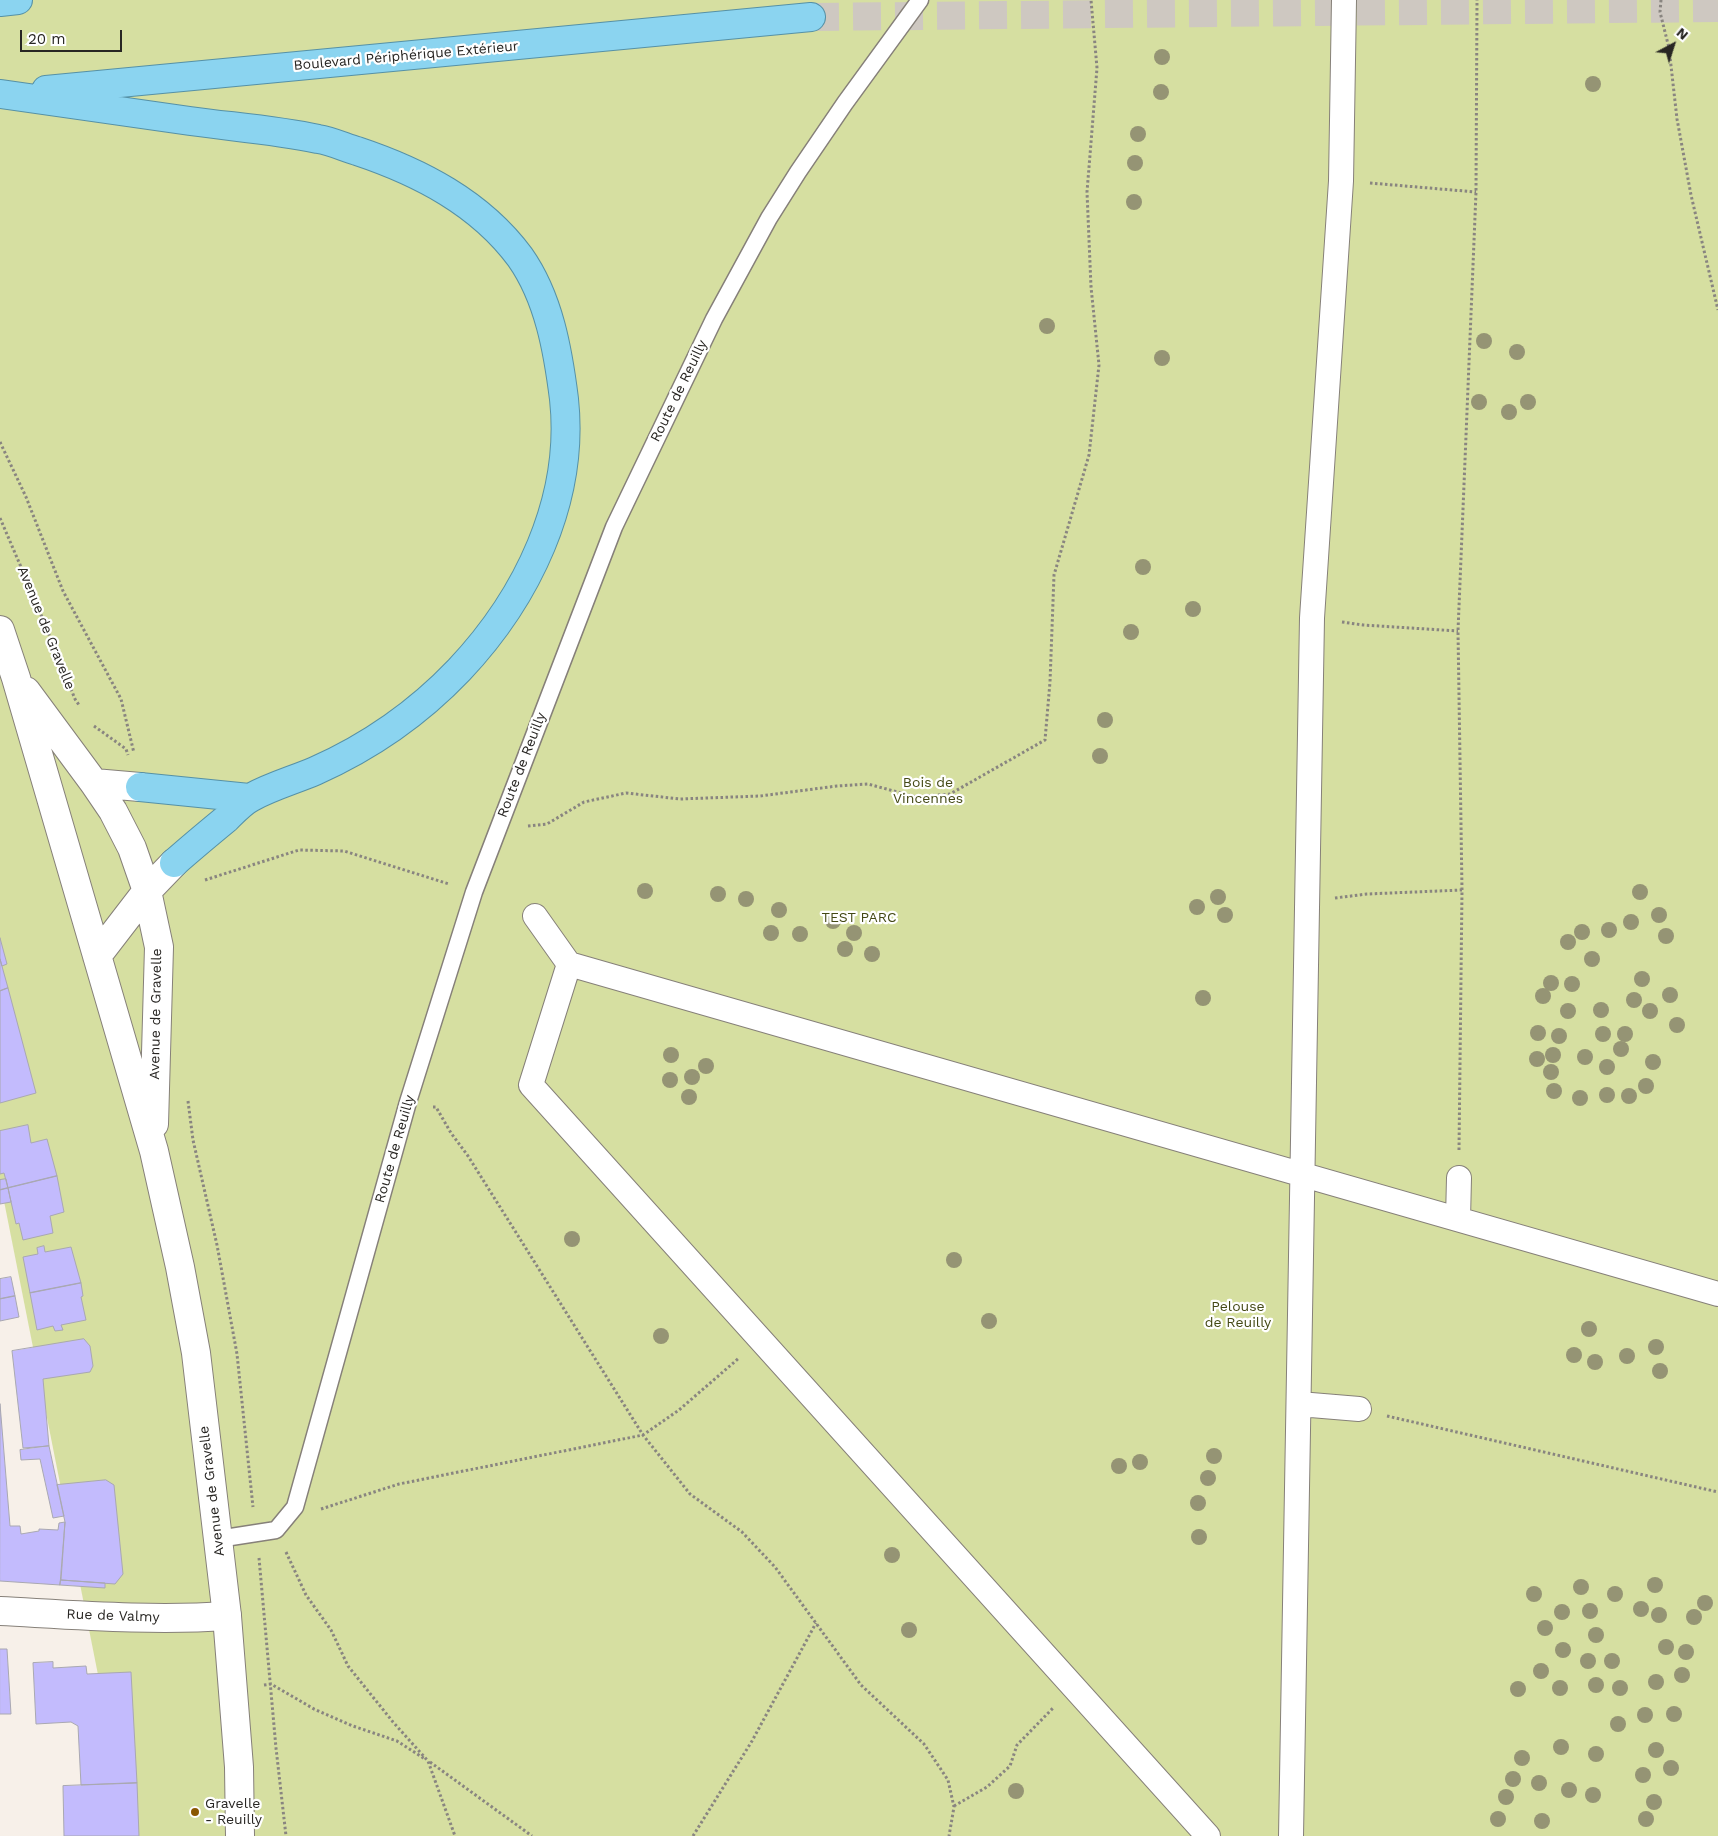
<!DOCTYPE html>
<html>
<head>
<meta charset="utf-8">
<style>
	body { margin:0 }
	#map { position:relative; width:1718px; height:1836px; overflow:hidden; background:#f7f0e9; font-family:"Work Sans",sans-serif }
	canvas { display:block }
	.north { position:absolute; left:1648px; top:20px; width:50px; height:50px; -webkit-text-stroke:4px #fff; paint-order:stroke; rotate:40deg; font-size:14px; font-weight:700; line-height:20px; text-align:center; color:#282623 }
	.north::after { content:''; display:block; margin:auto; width:18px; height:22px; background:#282623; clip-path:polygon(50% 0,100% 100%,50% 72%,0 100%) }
	.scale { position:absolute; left:20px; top:30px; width:102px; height:22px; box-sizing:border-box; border:2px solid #282623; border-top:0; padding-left:6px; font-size:15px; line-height:18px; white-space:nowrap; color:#282623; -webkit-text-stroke:4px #fff; paint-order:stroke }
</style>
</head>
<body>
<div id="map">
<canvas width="1718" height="1836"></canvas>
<div class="north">N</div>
<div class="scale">20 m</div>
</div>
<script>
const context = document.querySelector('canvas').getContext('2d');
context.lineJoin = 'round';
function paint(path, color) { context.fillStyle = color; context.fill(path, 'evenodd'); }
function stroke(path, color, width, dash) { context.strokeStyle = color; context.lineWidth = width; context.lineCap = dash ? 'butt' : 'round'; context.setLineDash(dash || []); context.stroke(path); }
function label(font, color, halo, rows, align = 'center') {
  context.font = font + ' "Work Sans",sans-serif'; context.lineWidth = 4.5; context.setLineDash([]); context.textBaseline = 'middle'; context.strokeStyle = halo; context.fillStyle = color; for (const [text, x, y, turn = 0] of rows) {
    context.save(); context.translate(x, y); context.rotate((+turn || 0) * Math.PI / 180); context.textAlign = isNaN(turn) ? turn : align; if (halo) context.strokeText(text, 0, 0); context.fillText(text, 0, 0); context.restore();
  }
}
paint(new Path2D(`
	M0 0H1718V1836H130L0 1181Z`), '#d6dfa1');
const building = new Path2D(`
	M0 938 7 964 2 966 0 959Z
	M0 959 8 988 0 991Z
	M8 988 36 1093 0 1103V991Z
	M28 1125 31 1143 47 1139 57 1176 8 1188 4 1173 0 1174V1131Z
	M57 1176 64 1212 50 1216 53 1233 23 1240 19 1223 16 1224 8 1188Z
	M6 1179 8 1188 0 1190V1180Z
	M8 1188 11 1202 0 1204V1190Z
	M44 1246 45 1252 71 1247 81 1283 30 1293 23 1257 38 1254 37 1248Z
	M11 1277 15 1296 0 1299V1279Z
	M81 1283 83 1296 81 1297 86 1320 61 1325 63 1330 55 1331 53 1326 37 1330 30 1293Z
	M15 1296 19 1317 0 1321V1299Z
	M84 1339 90 1346 93 1366 90 1372 43 1379 49 1446 23 1448 12 1351Z
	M0 1404 10 1526H20L21 1534 39 1531V1529L58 1530 59 1523 65 1522 60 1585 0 1581Z
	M49 1446 64 1516 53 1518 40 1459 21 1460 20 1450Z
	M106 1480 114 1485 123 1574 115 1584 61 1580 65 1522 57 1485Z
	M61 1580 105 1583V1588L60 1585Z
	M0 1649H7L11 1714H0Z
	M53 1662V1668L86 1666 87 1674 131 1672 137 1783 81 1785 78 1726 71 1722 36 1724 33 1663Z
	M137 1783 139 1836H64L63 1786Z`);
paint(building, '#c3bbfd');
stroke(building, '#a9a8b1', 1);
stroke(new Path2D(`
	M811 17 1718 8`), '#cec8c1', 28, [28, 14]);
const service = new Path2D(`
	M218 1539 276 1530 295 1507 408 1102 474 892 614 527 714 319 769 218 798 172 845 103 920 0`);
const pedestrian = new Path2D(`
	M535 916 569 964
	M1458 1219 1459 1178
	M1299 1404 1359 1409
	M1208 1836 531 1085 569 964 1718 1294
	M1291 1836 1312 618 1341 181 1344 0`);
const minor = new Path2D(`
	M0 1611C76 1615 151 1621 227 1616`);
const tertiary = new Path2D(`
	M0 630 16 678 154 1151 180 1267 196 1353 227 1616 239 1767 240 1836
	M26 691 94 783 113 811 132 848 147 891 159 947 154 1124
	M94 783 140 787
	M97 956 147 891 174 863`);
const trunk = new Path2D(`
	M0 2 18 0
	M46 90 811 17
	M1 94C64 103 127 112 190 121 233 127 276 130 318 139 331 141 344 147 357 151 420 172 480 203 520 257 549 298 558 351 564 399 575 500 527 598 459 670 418 713 369 747 315 771 294 780 272 786 252 797 242 802 234 811 226 819 209 833 191 848 174 863
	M140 787 249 798`);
stroke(service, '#868079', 19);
stroke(pedestrian, '#868079', 26);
stroke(minor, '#868079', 30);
stroke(tertiary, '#868079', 30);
stroke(trunk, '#5691a6', 30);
stroke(new Path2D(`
	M1661 0 1660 12 1669 48 1677 119 1691 195 1718 310
	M1370 183 1476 192
	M0 442 26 497 63 591 121 699 134 753
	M0 518 33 595 75 699 79 705
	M1342 622 1363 625 1458 631
	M94 726 126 749 128 755
	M528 826 547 824 584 802 626 793 680 799 760 796 837 786 868 784 916 797 950 794 1045 740 1050 682 1054 575 1089 455 1099 365 1091 287 1087 192 1097 68 1091 0
	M205 880 299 850 344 851 449 884
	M1335 898 1367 894 1462 890
	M188 1101 193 1140 217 1245 237 1354 253 1507
	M433 1107H436L451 1133 468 1156 643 1435 690 1494 742 1532 775 1567 861 1685 924 1744 948 1780 954 1807 949 1836
	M1459 1150 1462 890 1458 631 1476 192 1477 0
	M1387 1416 1718 1492
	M321 1509 399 1484 643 1435 679 1410 739 1358
	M286 1552 306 1595 331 1630 348 1666 393 1722 428 1761 455 1836
	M259 1558 276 1748 286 1836
	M264 1685 271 1684 314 1709 353 1726 397 1741 425 1759
	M430 1762 532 1836
	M954 1806 987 1787 1010 1766 1017 1745 1054 1707
	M693 1836 752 1741 816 1623`), '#898580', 3, [2.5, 2.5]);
stroke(service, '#fff', 16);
stroke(pedestrian, '#fff', 24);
stroke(minor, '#fff', 28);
stroke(tertiary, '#fff', 28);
stroke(trunk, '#8bd4f0', 28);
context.fillStyle = '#959474';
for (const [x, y] of [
	[1162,57],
	[1593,84],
	[1161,92],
	[1138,134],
	[1135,163],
	[1134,202],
	[1047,326],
	[1484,341],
	[1517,352],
	[1162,358],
	[1479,402],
	[1528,402],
	[1509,412],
	[1143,567],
	[1193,609],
	[1131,632],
	[1105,720],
	[1100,756],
	[645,891],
	[1640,892],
	[718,894],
	[1218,897],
	[746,899],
	[1197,907],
	[779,910],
	[1225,915],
	[1659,915],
	[833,921],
	[1631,922],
	[1609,930],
	[1582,932],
	[771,933],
	[854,933],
	[800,934],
	[1666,936],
	[1568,942],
	[845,949],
	[872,954],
	[1592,959],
	[1642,979],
	[1551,983],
	[1572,984],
	[1670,995],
	[1543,996],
	[1203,998],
	[1634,1000],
	[1601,1010],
	[1568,1011],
	[1650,1011],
	[1677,1025],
	[1538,1033],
	[1603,1034],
	[1625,1034],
	[1559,1036],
	[1621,1049],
	[671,1055],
	[1553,1055],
	[1585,1057],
	[1537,1059],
	[1653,1062],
	[706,1066],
	[1607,1067],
	[1551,1072],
	[692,1077],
	[670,1080],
	[1646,1086],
	[1554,1091],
	[1607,1095],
	[1629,1096],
	[689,1097],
	[1580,1098],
	[572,1239],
	[954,1260],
	[989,1321],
	[1589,1329],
	[661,1336],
	[1656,1347],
	[1574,1355],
	[1627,1356],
	[1595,1362],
	[1660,1371],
	[1214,1456],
	[1140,1462],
	[1119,1466],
	[1208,1478],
	[1198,1503],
	[1199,1537],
	[892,1555],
	[1655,1585],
	[1581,1587],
	[1534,1594],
	[1615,1594],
	[1705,1603],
	[1641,1609],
	[1590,1611],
	[1562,1612],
	[1659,1615],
	[1694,1617],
	[1545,1628],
	[909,1630],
	[1596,1635],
	[1666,1647],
	[1563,1650],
	[1686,1652],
	[1588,1661],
	[1612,1661],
	[1541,1671],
	[1682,1675],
	[1656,1682],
	[1596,1685],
	[1560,1688],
	[1620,1688],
	[1518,1689],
	[1674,1714],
	[1645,1715],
	[1618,1724],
	[1561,1747],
	[1656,1750],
	[1596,1754],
	[1522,1758],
	[1671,1768],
	[1643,1775],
	[1513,1779],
	[1539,1783],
	[1569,1790],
	[1016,1791],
	[1593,1795],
	[1506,1797],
	[1654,1802],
	[1498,1819],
	[1646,1819],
	[1542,1821]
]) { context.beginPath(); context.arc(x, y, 8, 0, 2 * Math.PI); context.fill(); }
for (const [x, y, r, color] of [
	[195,1812,5,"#8a5701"]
]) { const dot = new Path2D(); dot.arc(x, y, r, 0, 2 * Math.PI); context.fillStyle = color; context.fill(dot); stroke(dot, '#fff', 2); }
label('14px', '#282623', '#fff', [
	["Boulevard Périphérique Extérieur",406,56,-5],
	["Route de Reuilly",679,391,-64],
	["Avenue de Gravelle",46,628,68],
	["Route de Reuilly",522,765,-69],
	["Avenue de Gravelle",156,1014,-89],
	["Route de Reuilly",395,1149,-74],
	["Avenue de Gravelle",212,1491,-97],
	["Rue de Valmy",113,1616,2]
]);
label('14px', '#444915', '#fff', [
	["Bois de",928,783],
	["Vincennes",928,799],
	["TEST PARC",859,918],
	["Pelouse",1238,1307],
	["de Reuilly",1238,1323]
]);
label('14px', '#282623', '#fff', [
	["Gravelle",205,1804],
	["- Reuilly",205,1820]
], 'left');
</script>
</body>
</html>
